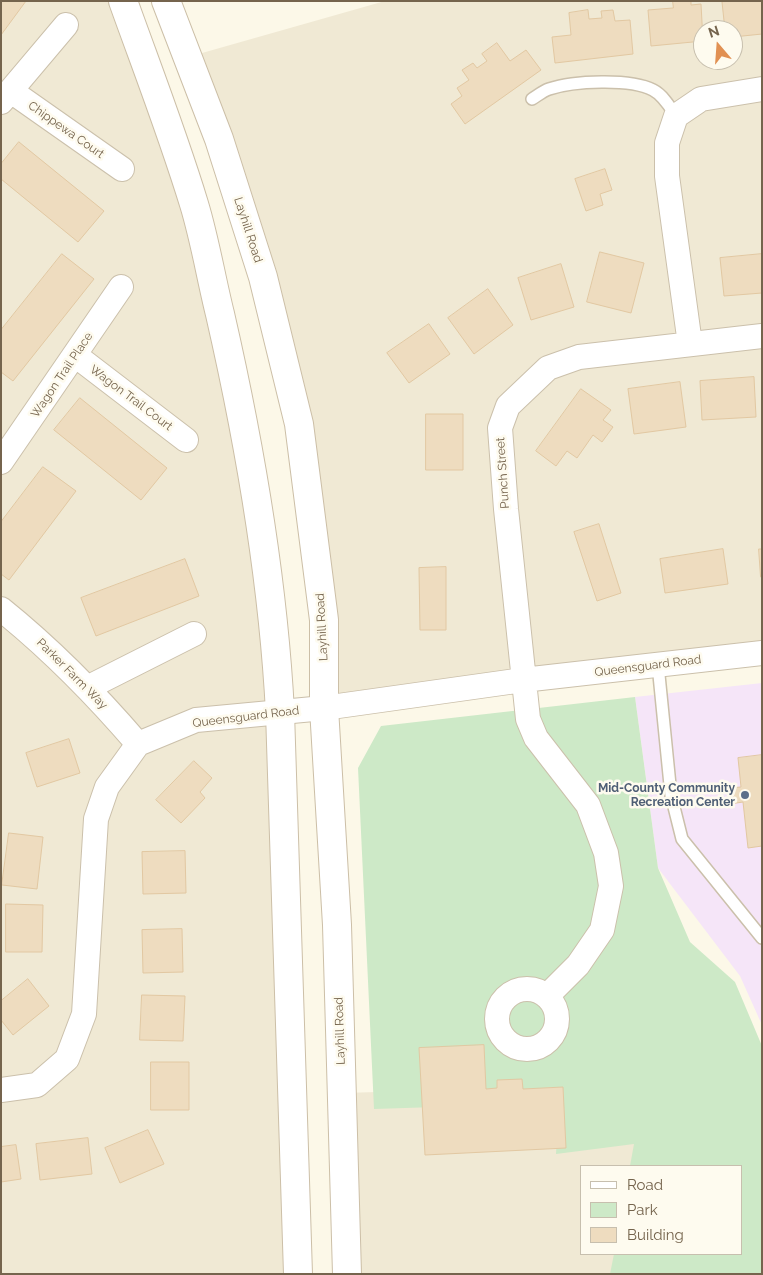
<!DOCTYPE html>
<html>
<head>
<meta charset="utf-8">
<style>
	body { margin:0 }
	#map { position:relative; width:763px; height:1275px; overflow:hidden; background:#fcf8e8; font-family:Raleway,sans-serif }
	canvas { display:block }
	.frame { position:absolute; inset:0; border:2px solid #75644d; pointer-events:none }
	.legend { position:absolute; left:580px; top:1165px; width:162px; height:90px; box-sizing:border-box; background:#fefbef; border:1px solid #c7bfae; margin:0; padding:6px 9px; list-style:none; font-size:15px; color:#75644d }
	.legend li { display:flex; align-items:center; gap:10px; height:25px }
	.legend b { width:25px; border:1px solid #c7bfae }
	.north { position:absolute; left:693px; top:20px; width:50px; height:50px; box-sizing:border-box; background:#fefbef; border:1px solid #c7bfae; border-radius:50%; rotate:342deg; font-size:14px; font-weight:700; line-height:20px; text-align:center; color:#75644d }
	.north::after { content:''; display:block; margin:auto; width:18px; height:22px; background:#e19052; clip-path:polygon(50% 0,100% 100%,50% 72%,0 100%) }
</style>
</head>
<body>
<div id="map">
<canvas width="763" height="1275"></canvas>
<div class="frame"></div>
<ul class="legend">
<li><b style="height:6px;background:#fff"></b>Road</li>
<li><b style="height:14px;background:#cde9c7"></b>Park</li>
<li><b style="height:14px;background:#eedcbf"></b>Building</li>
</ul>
<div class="north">N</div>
</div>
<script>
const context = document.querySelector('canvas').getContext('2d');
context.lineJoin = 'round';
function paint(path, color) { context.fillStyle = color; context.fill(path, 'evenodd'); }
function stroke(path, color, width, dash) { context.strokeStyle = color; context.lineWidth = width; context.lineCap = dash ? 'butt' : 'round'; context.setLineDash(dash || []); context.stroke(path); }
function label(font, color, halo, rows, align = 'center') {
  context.font = font + ' Raleway,sans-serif'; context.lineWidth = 5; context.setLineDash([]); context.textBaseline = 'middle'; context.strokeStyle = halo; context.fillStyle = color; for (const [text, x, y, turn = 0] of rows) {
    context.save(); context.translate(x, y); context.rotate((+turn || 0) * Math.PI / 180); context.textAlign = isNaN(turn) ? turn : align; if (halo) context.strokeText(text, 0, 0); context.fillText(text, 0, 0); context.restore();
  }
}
paint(new Path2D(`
	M1 1H123L168 123 260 524 298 1274H1Z
	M385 1H762V653L324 708 299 424 188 57ZM703 30H733V60H703Z
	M663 1084 650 1166H582V1254H636L633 1274H347L342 1093Z`), '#f0e9d4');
paint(new Path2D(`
	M762 683V1025L740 976 658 868 635 697Z`), '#f5e5f8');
paint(new Path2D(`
	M635 697 658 868 690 942 735 982 762 1046V1274H610L614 1254H742V1166H630L634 1144 556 1154 559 1103 374 1109 358 768 381 726Z`), '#cde9c7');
const building = new Path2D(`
	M1 1H26L1 35Z
	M673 1H691V5L701 4 703 41 651 46 648 10 673 8Z
	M762 1V34L733 37V30H725L722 2Z
	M588 10 589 19 602 18 601 11 613 10 615 21 630 20 633 54 555 63 552 37 571 35 569 13Z
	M497 43 510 61 526 50 541 70 465 124 451 104 462 96 457 88 469 80 462 70 473 63 477 68 487 61 482 54Z
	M19 142 104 211 78 242 1 179V164Z
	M605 169 612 190 600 194 603 205 586 211 575 179Z
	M600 252 644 263 631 313 587 302Z
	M62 254 94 279 13 381 1 372V330Z
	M762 254V293L724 296 720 258Z
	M561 264 574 307 531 320 518 278Z
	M488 289 513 325 474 354 448 318Z
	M429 324 450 354 409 383 387 353Z
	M754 377 756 417 702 420 700 381Z
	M680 382 686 427 634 434 628 389Z
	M581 389 611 410 603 420 613 427 602 442 593 435 577 458 567 451 556 466 536 451Z
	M80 398 167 468 141 500 54 430Z
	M426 414H463V470H426Z
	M43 467 76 491 9 580 1 574V522Z
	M599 524 621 593 597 601 574 532Z
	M723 549 728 584 665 593 660 559Z
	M759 549H762V577H761Z
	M185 559 199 596 96 636 81 598Z
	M446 567V630H420L419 568Z
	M69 739 80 773 37 787 26 753Z
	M762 755V846L748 848 743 802 730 804 728 788 741 787 738 758Z
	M194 761 212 778 200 792 205 798 181 823 156 800Z
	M9 833 43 837 37 889 2 885Z
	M185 851 186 893 143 894 142 852Z
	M6 904 43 905 42 952H6Z
	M182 929 183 972 143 973 142 930Z
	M28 979 49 1006 13 1035 1 1020V1001Z
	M142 995 185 996 183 1041 140 1040Z
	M484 1045 486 1089 497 1088V1080L522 1079 523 1089 563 1087 566 1148 425 1155 419 1048Z
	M151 1062H189V1110H151Z
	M148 1130 164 1164 120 1183 105 1148Z
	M88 1138 92 1174 40 1180 36 1144Z
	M16 1145 21 1179 1 1182V1147Z`);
paint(building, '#eedcbf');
stroke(building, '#e2c8a2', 1);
const lane = new Path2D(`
	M532 99C537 96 543 91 549 89 573 81 630 78 653 90 663 95 670 107 676 116
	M658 665 671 795 682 839 762 938`);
const street = new Path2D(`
	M11 91 122 169
	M1 102 66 25
	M690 344 667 176V143L676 116 701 99 762 89
	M75 355 186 440
	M1 462 121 287
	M1 609C52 650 96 695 138 744
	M89 687 194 634
	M497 1019a30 30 0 1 1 60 0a30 30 0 1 1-60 0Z
	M547 996 578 965 602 930 611 886 606 853 588 805 536 738 528 719 506 509 500 428 508 406 548 368 579 357 762 336
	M1 1090 37 1085 67 1059 84 1014 96 819 107 787 138 744 196 720 324 708 523 680 762 653`);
const secondary = new Path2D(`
	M123 1C147 68 173 135 194 204 205 240 211 278 220 314 250 445 273 578 280 712L298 1274
	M166 1 219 139 263 277 299 424 324 620V708L337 925 347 1274`);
stroke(lane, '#cbc0ab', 14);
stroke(street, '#cbc0ab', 26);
stroke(secondary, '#ccbfa7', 30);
stroke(lane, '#fff', 11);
stroke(street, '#fff', 24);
stroke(secondary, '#fff', 28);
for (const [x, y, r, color] of [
	[745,795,5,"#5c6f8a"]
]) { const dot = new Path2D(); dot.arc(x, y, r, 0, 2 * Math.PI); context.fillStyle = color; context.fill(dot); stroke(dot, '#fefbef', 2); }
label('12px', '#75644d', '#fefbef', [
	["Chippewa Court",66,130,35],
	["Layhill Road",248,230,72],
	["Wagon Trail Place",62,375,-56],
	["Wagon Trail Court",131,398,37],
	["Punch Street",503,473,-94],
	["Layhill Road",322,627,-93],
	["Queensguard Road",648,666,-7],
	["Parker Farm Way",72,674,45],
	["Queensguard Road",246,717,-7],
	["Layhill Road",340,1031,-92]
]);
label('bold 12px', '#4e5e75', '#fefbef', [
	["Mid-County Community",735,788],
	["Recreation Center",735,802]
], 'right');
</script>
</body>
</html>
